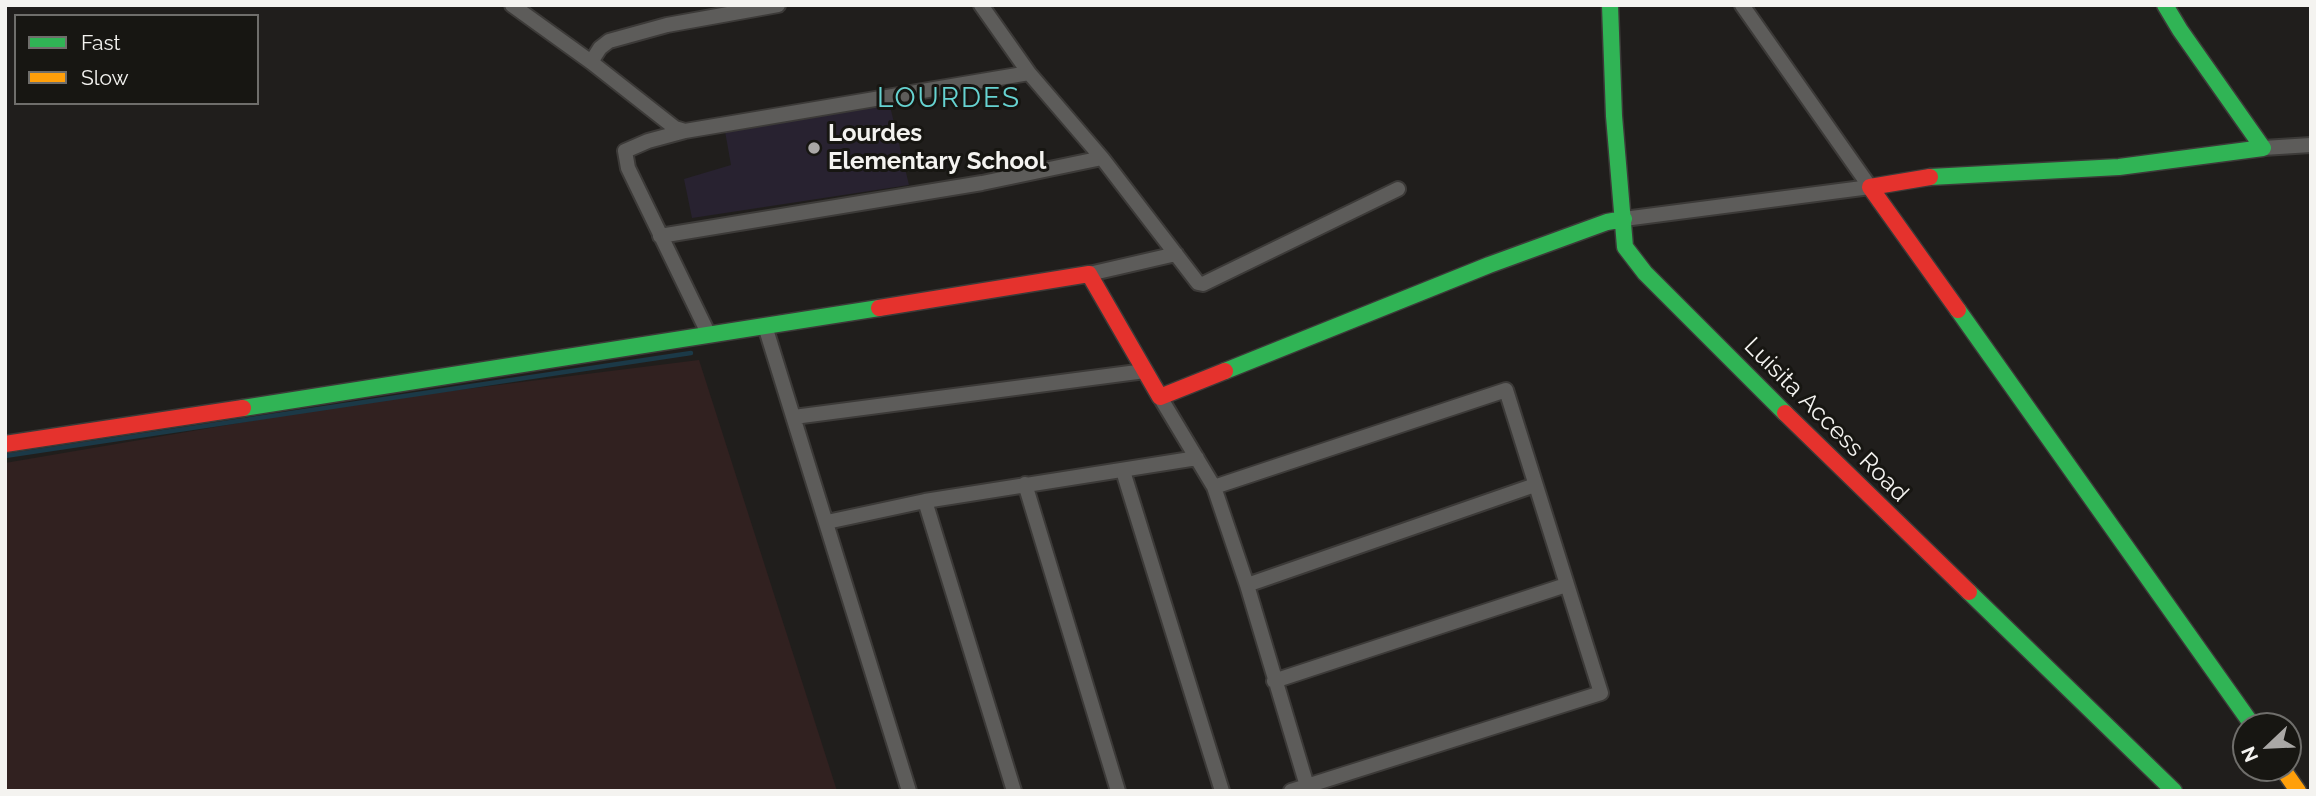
<!DOCTYPE html>
<html>
<head>
<meta charset="utf-8">
<style>
	body { margin:0 }
	#map { position:relative; width:2316px; height:796px; overflow:hidden; background:#201e1c; font-family:Raleway,sans-serif }
	canvas { display:block }
	.frame { position:absolute; inset:0; border:7px solid #f4f3f0; pointer-events:none }
	.legend { position:absolute; left:14px; top:14px; width:245px; height:91px; box-sizing:border-box; background:#171612; border:2px solid #6f6e6b; margin:0; padding:9px 12px; list-style:none; font-size:21px; color:#f4f3f0 }
	.legend li { display:flex; align-items:center; gap:14px; height:35px }
	.legend b { width:35px; border:2px solid #6f6e6b }
	.north { position:absolute; left:2232px; top:712px; width:70px; height:70px; box-sizing:border-box; background:#171612; border:2px solid #6f6e6b; border-radius:50%; rotate:247deg; font-size:19px; font-weight:700; line-height:28px; text-align:center; color:#f4f3f0 }
	.north::after { content:''; display:block; margin:auto; width:24px; height:32px; background:#aaa8a6; clip-path:polygon(50% 0,100% 100%,50% 72%,0 100%) }
</style>
</head>
<body>
<div id="map">
<canvas width="2316" height="796"></canvas>
<div class="frame"></div>
<ul class="legend">
<li><b style="height:9px;background:#30b455"></b>Fast</li>
<li><b style="height:9px;background:#ff9f0a"></b>Slow</li>
</ul>
<div class="north">N</div>
</div>
<script>
const context = document.querySelector('canvas').getContext('2d');
context.lineJoin = 'round';
function paint(path, color) { context.fillStyle = color; context.fill(path, 'evenodd'); }
function stroke(path, color, width, dash) { context.strokeStyle = color; context.lineWidth = width; context.lineCap = dash ? 'butt' : 'round'; context.setLineDash(dash || []); context.stroke(path); }
function label(font, color, halo, rows, align = 'center') {
  context.font = font + ' Raleway,sans-serif'; context.lineWidth = 6; context.setLineDash([]); context.textBaseline = 'middle'; context.strokeStyle = halo; context.fillStyle = color; for (const [text, x, y, turn = 0] of rows) {
    context.save(); context.translate(x, y); context.rotate((+turn || 0) * Math.PI / 180); context.textAlign = isNaN(turn) ? turn : align; if (halo) context.strokeText(text, 0, 0); context.fillText(text, 0, 0); context.restore();
  }
}
paint(new Path2D(`
	M699 360 837 791H5V463L362 402Z`), '#312120');
paint(new Path2D(`
	M889 102 909 185 692 218 684 179 731 165 725 131Z`), '#282230');
stroke(new Path2D(`
	M5 456 691 353`), '#1b3947', 4.5);
const street = new Path2D(`
	M512 5 591 62 675 128 685 131
	M981 5 1029 73 1102 158 1198 283 1203 284 1398 189
	M591 62 600 48 609 41 667 25 778 5
	M2263 148 2311 145
	M1624 219 1870 187 1742 5
	M660 236 982 183 1102 158
	M1089 274 1176 254
	M765 326 909 791
	M709 335 628 168 625 151 648 141 685 131 1029 73
	M1160 397 1214 487 1247 585 1307 786
	M794 417 1145 371
	M1123 471 1222 791
	M1025 484 1118 791
	M1214 487 1506 390 1601 693 1291 791
	M925 501 1014 791
	M827 522 925 501 1197 458
	M1247 585 1535 485
	M1274 681 1566 585`);
const fast = new Path2D(`
	M1610 5 1614 116 1625 247 1645 273 1785 413
	M2165 5 2180 30 2263 148
	M1930 177 2119 167 2263 148
	M1958 310 2253 726
	M1225 371 1489 265 1607 222 1624 219
	M243 408 879 308
	M1969 592 2174 791`);
const slow = new Path2D(`
	M2282 768 2298 791`);
const jam = new Path2D(`
	M1930 177 1870 187 1958 310
	M879 308 1089 274 1160 397 1225 371
	M1785 413 1969 592
	M5 444 243 408`);
stroke(street, '#3c3a38', 18);
stroke(fast, '#3c3a38', 19);
stroke(slow, '#3c3a38', 19);
stroke(jam, '#3c3a38', 19);
stroke(street, '#5d5c5a', 14);
stroke(fast, '#30b455', 16);
stroke(slow, '#ff9f0a', 16);
stroke(jam, '#e5322d', 16);
for (const [x, y, r, color] of [
	[814,148,7,"#aaa8a6"]
]) { const dot = new Path2D(); dot.arc(x, y, r, 0, 2 * Math.PI); context.fillStyle = color; context.fill(dot); stroke(dot, '#171612', 2.5); }
label('bold 24px', '#f4f3f0', '#171612', [
	["Lourdes",828,134],
	["Elementary School",828,162]
], 'left');
label('24px', '#f4f3f0', '#171612', [
	["Luisita Access Road",1826,420,45]
]);
context.letterSpacing = '2px';
label('28px', '#66d3d1', '#171612', [
	["LOURDES",949,99]
]);
context.letterSpacing = '0px';
</script>
</body>
</html>
